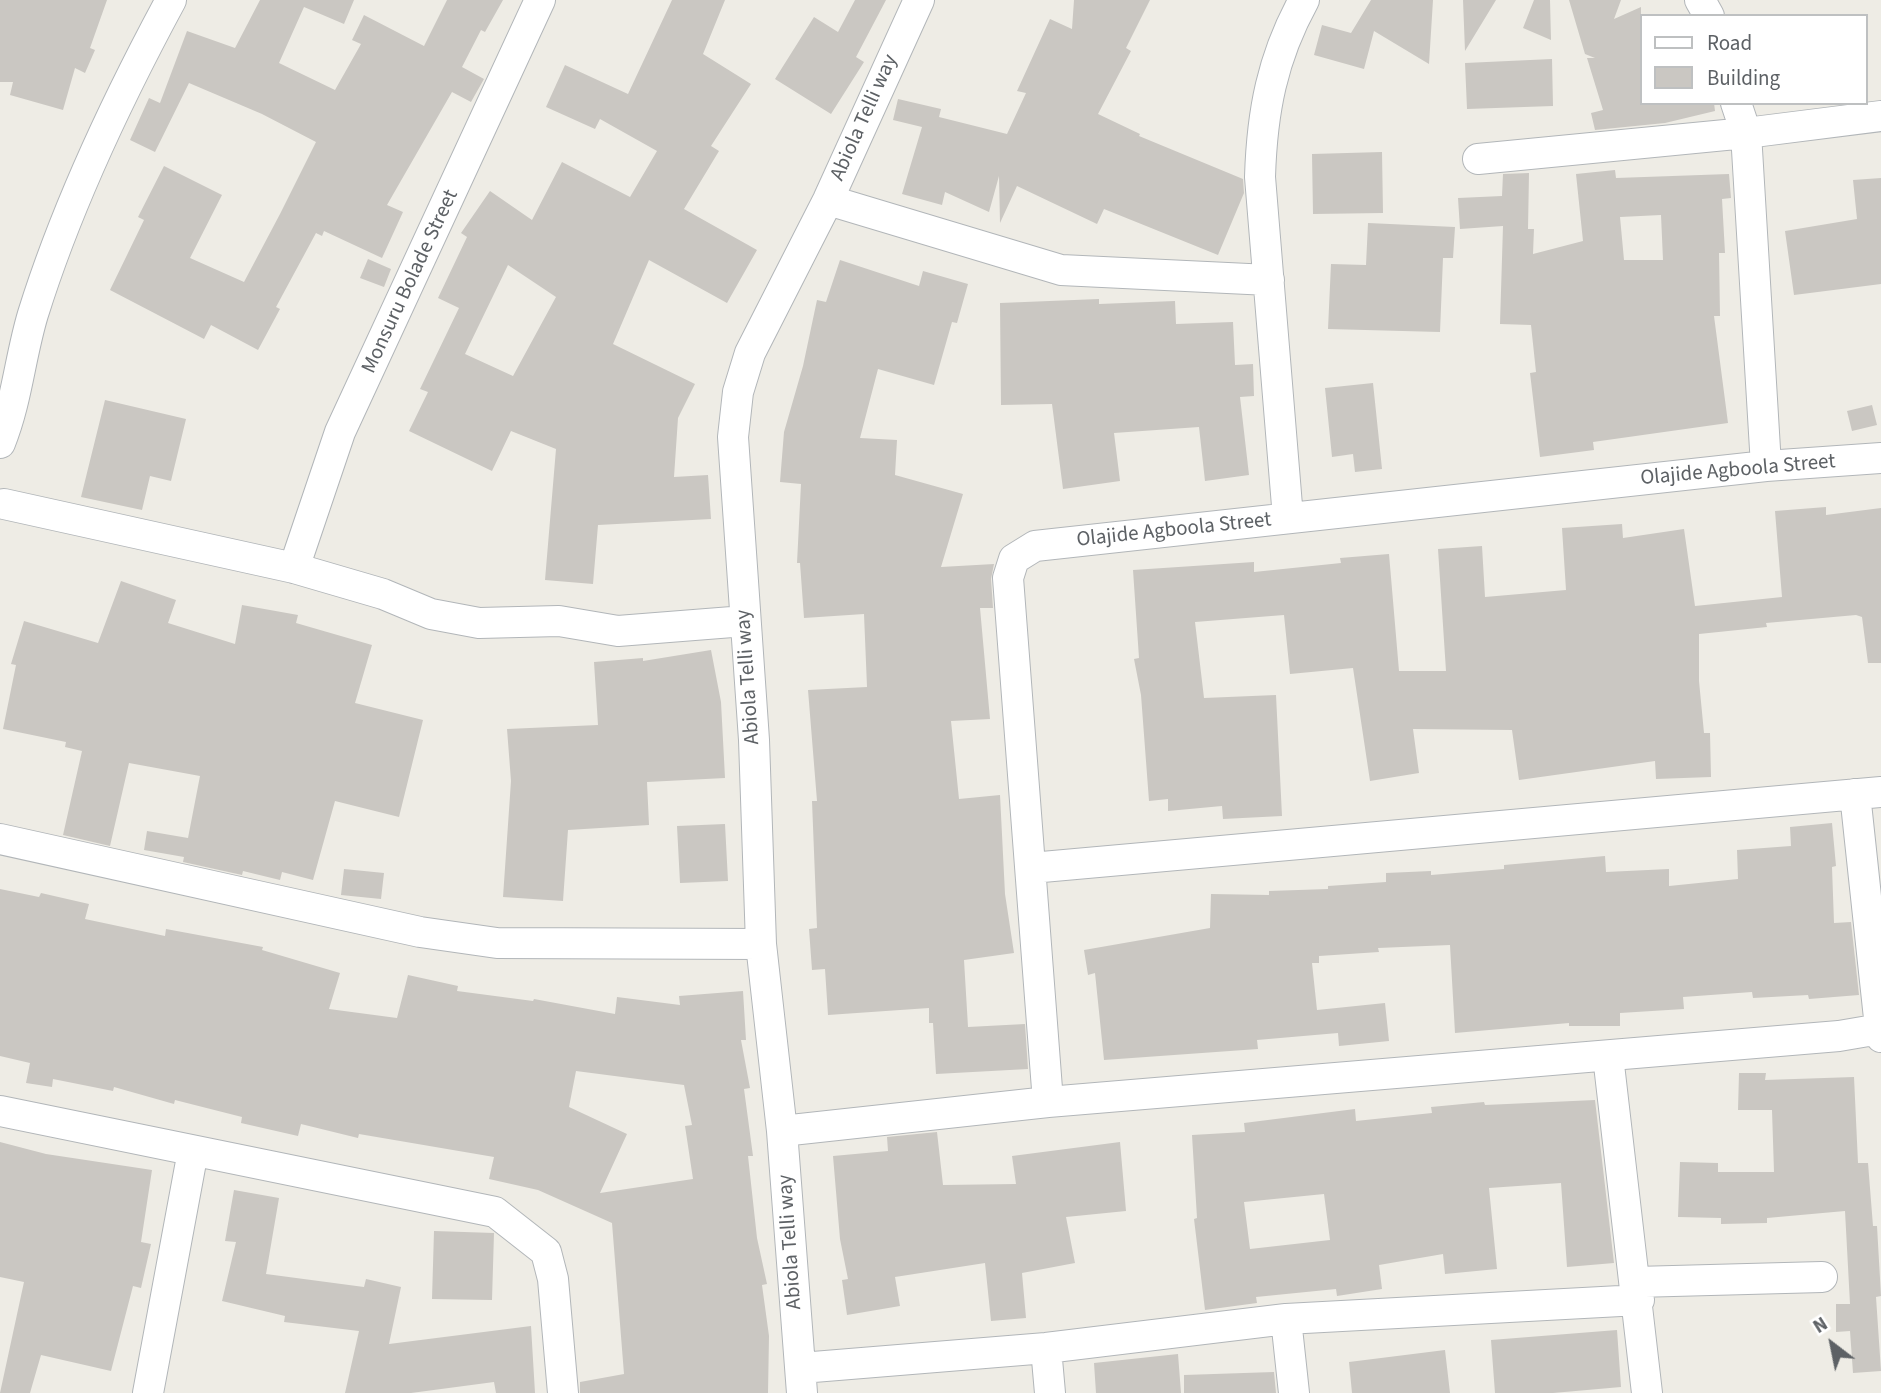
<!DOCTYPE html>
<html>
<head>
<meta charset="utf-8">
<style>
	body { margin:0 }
	#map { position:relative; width:1881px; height:1393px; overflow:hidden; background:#eeece5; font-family:"Source Sans 3",sans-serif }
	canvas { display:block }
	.legend { position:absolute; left:1640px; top:14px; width:228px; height:91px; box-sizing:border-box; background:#fff; border:2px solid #bec0c1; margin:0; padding:9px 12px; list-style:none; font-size:21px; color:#5d6165 }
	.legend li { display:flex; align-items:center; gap:14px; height:35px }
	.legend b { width:35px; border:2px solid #bec0c1 }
	.north { position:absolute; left:1797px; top:1309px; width:70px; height:70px; -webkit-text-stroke:5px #fff; paint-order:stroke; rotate:328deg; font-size:19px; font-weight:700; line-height:28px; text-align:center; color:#5d6165 }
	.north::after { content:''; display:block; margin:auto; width:24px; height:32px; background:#5d6165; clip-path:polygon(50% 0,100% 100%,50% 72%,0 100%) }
</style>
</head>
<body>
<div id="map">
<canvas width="1881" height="1393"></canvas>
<ul class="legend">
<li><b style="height:9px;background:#fff"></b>Road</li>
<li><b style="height:19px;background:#cac7c2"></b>Building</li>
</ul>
<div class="north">N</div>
</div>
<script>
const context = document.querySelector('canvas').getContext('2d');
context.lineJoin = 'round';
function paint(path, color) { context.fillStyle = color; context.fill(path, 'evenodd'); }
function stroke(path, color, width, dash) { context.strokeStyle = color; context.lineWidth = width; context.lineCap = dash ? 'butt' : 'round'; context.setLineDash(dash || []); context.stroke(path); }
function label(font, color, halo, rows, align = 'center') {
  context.font = font + ' "Source Sans 3",sans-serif'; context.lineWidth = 5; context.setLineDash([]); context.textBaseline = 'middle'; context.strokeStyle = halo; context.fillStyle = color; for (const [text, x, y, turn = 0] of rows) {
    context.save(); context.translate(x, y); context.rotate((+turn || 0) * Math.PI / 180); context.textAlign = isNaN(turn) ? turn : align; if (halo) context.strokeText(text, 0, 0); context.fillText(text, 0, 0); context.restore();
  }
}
paint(new Path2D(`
	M0 0H107L90 48 95 50 85 73 75 68 63 110 10 95 13 82H0Z
	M260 0H354L344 24 304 7 279 63 335 90 361 44 352 40 364 15 424 46 447 0H503L485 32 481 30 462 67 484 79 471 102 452 92 387 205 403 212 382 258 324 231 322 236 316 233 276 307 280 309 258 350 211 325 204 339 110 290 144 220 138 217 164 166 222 195 190 258 244 282 280 214 316 142 262 114 189 83 155 152 130 140 149 98 160 103 187 31 235 48Z
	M672 0H725L703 54 751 84 711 146 719 151 684 209 757 250 727 303 649 260 613 344 695 384 678 418 674 477 708 475 711 519 598 525 593 584 545 580 556 449 511 431 492 471 409 431 428 392 420 389 459 308 438 298 467 237 461 233 490 191 532 220 562 162 630 197 657 151 600 119 595 129 546 107 565 65 628 94ZM508 265 556 297 513 376 465 354Z
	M855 0H886L856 57 864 62 831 114 775 79 814 17 838 32Z
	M1074 0H1150L1126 48 1131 51 1098 114 1140 134 1139 136 1243 179 1244 193 1218 255 1104 209 1097 224 1017 186 1000 223 999 176 989 212 945 192 942 205 902 194 922 127 893 120 898 99 941 109 939 117 1007 134 1026 93 1017 91 1050 19 1072 29Z
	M1433 0 1429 64 1374 31 1364 69 1314 55 1322 25 1351 33 1371 0Z
	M1463 0H1496L1465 51Z
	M1534 0H1550L1551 40 1523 28Z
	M1569 0H1621L1614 19 1641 7V103H1714L1715 111 1665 123 1595 130 1591 113 1603 110 1587 58H1595L1585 54Z
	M1552 59 1553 106 1467 109 1465 63Z
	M1382 152 1383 213 1313 214 1312 154Z
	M1615 170 1616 178 1729 174 1731 198 1722 199 1725 253H1719L1720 316H1714L1728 423 1593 442 1594 450 1540 457 1530 373 1536 372 1531 325 1500 324 1503 226 1460 229 1458 198 1502 196 1503 174 1529 173 1528 229H1534L1533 254 1583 241 1576 174ZM1661 215 1663 260H1624L1620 217Z
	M1881 178V284L1794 295 1785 231 1857 219 1853 180Z
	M1368 223 1455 227 1453 258H1443L1440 332 1328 329 1331 264 1366 265Z
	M368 259 391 269 384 287 360 278Z
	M840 260 919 286 923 271 968 284 957 323 952 322 934 385 878 369 860 438 897 440 895 475 963 494 941 567 994 564 991 579 993 608H980L990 719 951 721 959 799 1000 795 1005 894 1014 953 964 960 968 1027 1025 1024 1028 1069 936 1074 933 1023H929V1008L828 1015 825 969 812 970 809 929 817 928 812 801H817L808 690 867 687 864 614 804 618 800 563H797L801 484 780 482 784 432 803 366 817 300 826 302Z
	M1099 299V304L1175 301 1176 324 1233 322 1235 365 1253 364 1254 396 1240 397 1249 475 1205 481 1199 427 1114 433 1120 481 1063 489 1052 404 1001 405 1000 303Z
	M1373 383 1382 469 1355 472 1353 454 1332 457 1325 388Z
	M105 400 186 419 171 481 150 476 142 510 81 497Z
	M1872 405 1877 425 1852 431 1847 411Z
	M1826 507V515L1881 508V663H1868L1862 617 1856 615 1766 623 1767 627 1699 634V681L1704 733H1710L1711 777 1656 779 1655 761 1519 780 1512 730 1413 729 1419 773 1370 781 1353 668 1290 674 1284 615 1195 622 1204 698 1276 695 1282 816 1223 819 1222 806 1168 811V799L1149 801 1141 695 1134 659 1139 658 1133 570 1254 562V572L1341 563 1340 558 1389 554 1399 671H1446L1438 549 1482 546 1485 597 1566 590 1562 528 1622 524 1623 538 1684 529 1695 606 1782 597 1775 511Z
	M121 581 176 600 168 623 235 644 242 605 298 615 296 623 372 645 355 703 423 720 399 817 335 801 313 880 282 872 280 880 243 871 242 875 183 862 184 857 144 850 147 831 188 838 200 776 129 763 110 846 63 835 82 751 65 747 66 742 3 729 16 665 11 664 24 621 98 643Z
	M711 650 721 702 725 778 647 782 649 825 568 830 563 901 503 897 511 781 507 729 598 725 594 662 643 658V661Z
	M1832 823 1836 866 1832 867 1834 923 1851 922 1859 995 1809 999 1808 995 1753 998 1752 992 1683 997 1684 1009 1620 1013V1026H1569V1023L1455 1033 1450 945 1378 948 1379 952 1319 956V963H1312L1317 1010 1385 1003 1389 1041 1339 1046 1338 1033 1257 1040 1258 1049 1104 1060 1095 973 1088 975 1084 950 1210 928 1211 894 1269 895V891L1328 889V886L1386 882V873L1431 871V875L1504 869V865L1605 856 1606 872 1669 869V886L1738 879 1737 850 1791 846 1790 827Z
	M725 824 728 881 680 883 677 826Z
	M344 869 384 873 381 899 341 895Z
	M0 889 39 897 41 893 89 904 85 919 165 936 166 929 263 947 262 950 340 973 329 1009 397 1018 408 975 458 986 457 991 533 1001 534 999 615 1014 617 997 680 1005 679 996 743 991 746 1040H741L750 1088 744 1089 753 1156H748L757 1238 767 1284 762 1285 769 1336 768 1393H580V1382L624 1374 612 1223 538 1190 489 1179 494 1157 359 1134 358 1138 301 1124 298 1136 241 1123 242 1117 175 1100 174 1104 114 1087 113 1091 53 1079 52 1087 26 1083 30 1063 0 1056ZM576 1071 684 1085 692 1125 685 1126 693 1179 600 1193 627 1134 569 1107Z
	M1739 1073H1766L1765 1080 1854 1077 1858 1163H1868L1873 1226H1877L1881 1296 1876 1297 1881 1371 1853 1373 1850 1331 1836 1332V1304H1850L1845 1211 1767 1218V1223L1721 1224V1218L1678 1217 1680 1162 1718 1163V1172H1774L1772 1110H1738Z
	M1595 1100 1614 1263 1567 1267 1561 1183 1489 1188 1497 1269 1445 1274 1443 1254 1379 1265 1382 1289 1337 1296 1336 1289 1256 1297 1257 1303 1205 1310 1194 1219 1197 1218 1192 1135 1245 1132 1244 1123 1355 1109 1356 1121 1432 1113 1431 1107 1484 1102 1485 1105ZM1324 1194 1330 1240 1250 1249 1244 1202Z
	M937 1132 943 1185 1016 1184 1012 1156 1120 1142 1126 1211 1066 1217 1075 1263 1022 1273 1026 1318 991 1321 985 1263 895 1277 900 1306 847 1315 842 1280 848 1279 840 1239 833 1156 888 1151 887 1137Z
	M0 1142 46 1154 152 1170 141 1242 151 1244 141 1288 133 1286 111 1371 41 1355 30 1393H0L24 1282 0 1277Z
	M234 1190 279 1198 266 1274 364 1287 366 1279 401 1287 389 1344 531 1326 535 1393H496L494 1382 411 1393H345L359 1331 284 1322 285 1316 222 1301 236 1242 225 1241Z
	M434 1231 494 1233 492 1300 432 1299Z
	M1617 1330 1621 1387 1553 1393H1495L1491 1340Z
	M1445 1350 1450 1393H1352L1349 1362Z
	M1178 1354 1181 1393H1096L1094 1363Z
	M1274 1372 1276 1393H1184V1375Z`), '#cac7c2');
const minor = new Path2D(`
	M1700 0 1709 16
	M1736 103 1746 133 1766 466
	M1478 159 1746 133 1881 116
	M828 200 1061 270 1269 280
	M0 443C17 401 20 357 33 314 67 205 117 100 171 0
	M4 504 294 568 383 594 431 614 479 623 559 621 618 631 745 621
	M1288 518 1260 177C1262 112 1272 58 1304 0
	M294 568 340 432 540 0
	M1855 794 1881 1037
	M0 839 420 932 497 943 761 944
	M1031 868 1881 792
	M1608 1056 1647 1393
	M1048 1102 1008 578 1014 559 1035 546 1766 466 1881 458
	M0 1111 495 1212 546 1252 553 1279 563 1393
	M782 1131 1048 1102 1839 1036 1880 1029
	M1636 1282 1822 1277
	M1286 1319 1294 1393
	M1046 1348 1050 1393
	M801 1368 1046 1348 1286 1319 1639 1300
	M148 1393 193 1151
	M802 1393 782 1131 761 944 754 740 733 437 738 392 750 353 828 200 919 0`);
stroke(minor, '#b2b6b9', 32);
stroke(minor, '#fff', 30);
label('21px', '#5d6165', '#fff', [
	["Abiola Telli way",865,118,-66],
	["Monsuru Bolade Street",411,282,-65],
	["Olajide Agboola Street",1738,471,-5],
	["Olajide Agboola Street",1174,531,-6],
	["Abiola Telli way",749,677,-94],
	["Abiola Telli way",791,1242,-94]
]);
</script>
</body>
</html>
